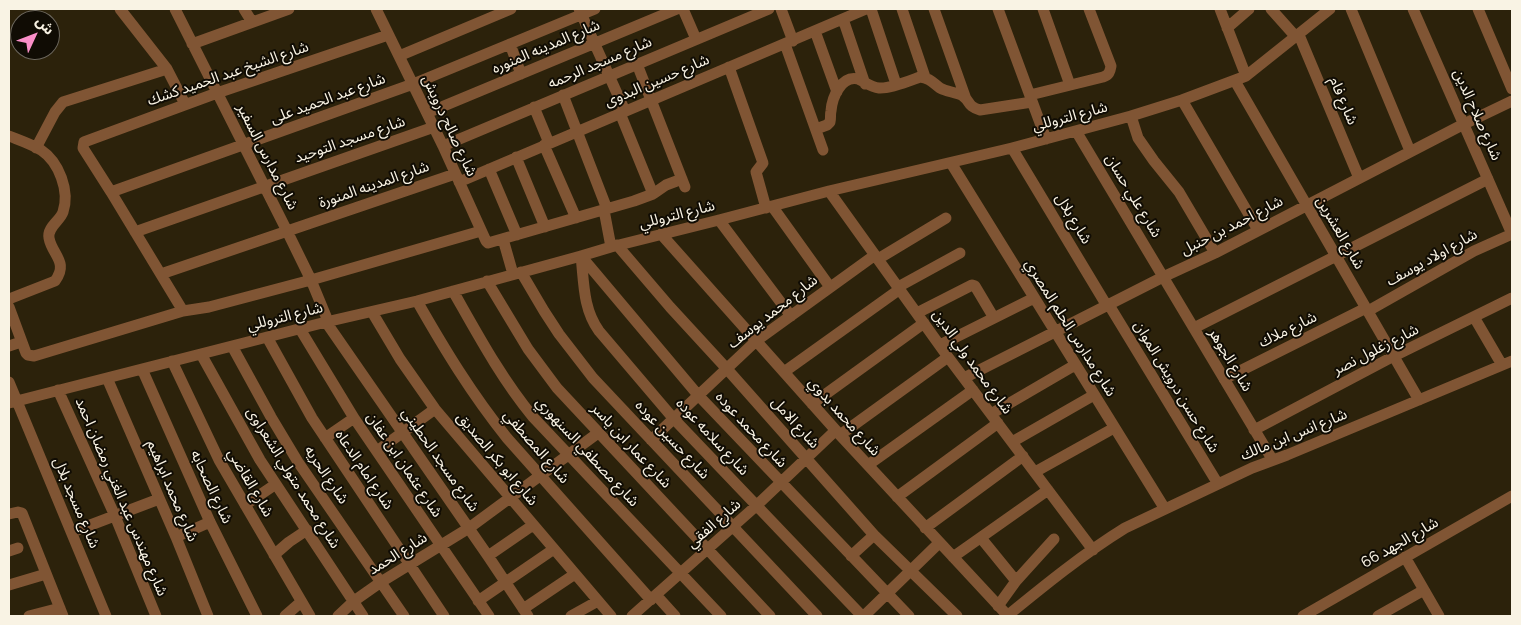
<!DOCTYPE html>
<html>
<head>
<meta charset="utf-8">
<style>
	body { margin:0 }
	#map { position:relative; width:1521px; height:625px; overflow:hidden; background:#2c220b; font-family:Manrope,"Noto Sans Arabic",sans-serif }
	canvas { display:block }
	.frame { position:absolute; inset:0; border:10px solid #f9f3e4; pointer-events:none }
	.north { position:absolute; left:10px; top:10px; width:50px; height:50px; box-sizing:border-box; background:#100c04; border:1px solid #6d685e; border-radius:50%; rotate:47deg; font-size:14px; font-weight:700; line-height:20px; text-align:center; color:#f9f3e4 }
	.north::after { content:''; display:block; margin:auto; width:18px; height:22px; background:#fa8fc8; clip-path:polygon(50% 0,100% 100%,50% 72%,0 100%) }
</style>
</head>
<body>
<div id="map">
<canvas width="1521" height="625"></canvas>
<div class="frame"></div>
<div class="north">ش</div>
</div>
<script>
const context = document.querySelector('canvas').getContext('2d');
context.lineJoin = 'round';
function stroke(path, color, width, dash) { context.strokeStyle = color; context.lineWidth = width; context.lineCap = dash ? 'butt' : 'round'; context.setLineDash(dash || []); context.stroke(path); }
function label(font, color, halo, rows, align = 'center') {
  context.font = font + ' Manrope,"Noto Sans Arabic",sans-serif'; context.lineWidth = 4; context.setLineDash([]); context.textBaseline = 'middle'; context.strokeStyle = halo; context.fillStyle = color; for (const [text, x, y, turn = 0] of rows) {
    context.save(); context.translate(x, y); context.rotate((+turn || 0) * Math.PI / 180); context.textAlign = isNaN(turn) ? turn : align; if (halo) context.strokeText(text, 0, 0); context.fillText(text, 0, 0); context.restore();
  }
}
stroke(new Path2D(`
	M120 9 167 69 185 104
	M175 9 287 231 311 280 328 321
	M244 9 252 22
	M376 9 443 146 486 241 488 243 634 201 653 194 666 185 682 179
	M579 9 625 111
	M683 9 696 39
	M781 9 793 41
	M871 9 896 84
	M902 9 925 77
	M934 9 966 99
	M998 9 1046 139
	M1043 9 1070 85
	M1220 9 1246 76
	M1271 9 1296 37
	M1351 9 1410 151
	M1413 9 1512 234
	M1478 9 1512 89
	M843 19 865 84
	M1227 28 1249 9
	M815 31 837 92
	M1299 35 1359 178
	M192 44 289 9
	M510 44 521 74
	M785 44 823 150
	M399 56 511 9
	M637 64 685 187
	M729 67 763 163 756 172 766 208
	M1235 81 1419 400
	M563 95 607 209
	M1030 95 1103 77C1109 75 1110 72 1111 66L1089 9
	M1182 100 1258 230
	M534 107 549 143
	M427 113 677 9
	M620 113 653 194
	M1131 116 1138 138 1154 161 1179 192 1215 253
	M816 129 827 125 830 122C831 118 830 115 831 111 832 98 841 75 858 79 865 82 871 87 879 88 890 89 909 81 920 77 930 78 933 83 940 88 947 92 956 92 963 96 971 102 967 106 980 110L1032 102
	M1076 131 1272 459
	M9 136C19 140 31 144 41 150 59 162 70 191 63 212 60 221 47 227 49 238 52 255 69 262 55 281L9 299
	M544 145 576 218
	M443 146 769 9
	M36 148 55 112 63 102 167 69
	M1012 148 1107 306
	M516 157 545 227
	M951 163 1165 509
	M489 169 517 235
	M459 182 866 9
	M829 191 948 357 1093 550
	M111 192 413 84 595 9
	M772 206 830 287
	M604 210 611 247
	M719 220 791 316
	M135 232 434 127
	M661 234 840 435 1008 616
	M503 239 513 274
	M617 245 670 307 727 369 874 535 957 616
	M581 256 698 395 909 616
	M581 256C584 283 583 309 599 331L673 418 862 616
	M878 259 946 218
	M521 272 544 311 559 334 593 378 817 616
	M161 274 455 174
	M487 281 528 349 557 388 770 616
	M898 287 960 253
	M453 291C478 335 501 378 533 417L721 616
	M417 301C445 350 471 393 507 438L651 600
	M1109 305 1218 484
	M9 307 26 353 28 355 34 356 183 311 209 307 311 280 481 231
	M183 311 111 192 83 148 84 142 217 93 388 35
	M1368 311 1474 251 1512 234
	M372 312 400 359 435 409 611 616
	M917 313 972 285 975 286 994 318
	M1474 317 1502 365
	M326 322 488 556 528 616
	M1194 328 1488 179
	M300 329 354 418 489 616
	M267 337 312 418 444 616
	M940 345 1034 298
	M9 346 21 342
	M232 346 271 417 298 462 404 616
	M201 354 260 460 363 616
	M172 361 219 460 310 616
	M142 369 210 522 257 616
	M784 372 900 289
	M107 378 176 537 208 616
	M964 378 1163 277 1215 253 1464 124 1512 101
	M1224 379 1366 308
	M9 382 106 616
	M58 390 115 516 156 616
	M9 403 326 322 417 301 581 256 611 247 719 220 829 191 1012 148 1131 116 1182 100 1246 76 1330 9
	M812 404 924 323
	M991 414 1075 365
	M1254 430 1394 356 1512 298
	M840 435 948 357
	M325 438 354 418
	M651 440 756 341 875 255
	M1012 442 1094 395
	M377 451 435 409
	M868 465 973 390
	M1035 472 1114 428
	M897 497 998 423
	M245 505 276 484
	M9 514 18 512 22 513 63 616
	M925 528 1023 456
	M72 532 159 499
	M176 537 210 522
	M981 538 1016 581
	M9 551 18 548
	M274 555 289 542 307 530
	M488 556 533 525
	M851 556 874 535
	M953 557 1048 490
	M1405 557 1439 616
	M9 585 46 574
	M656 595 675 616
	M478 601 554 549
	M998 606 1016 581 1054 539
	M523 609 575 574
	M29 616 60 608
	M285 616 301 602
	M338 616 354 601 381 582 469 528 598 433
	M571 616 598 601
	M632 616 756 506 835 431
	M864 616 939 543
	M1007 616C1045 585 1083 554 1125 528L1252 468 1287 455 1512 361
	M1303 616 1512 496
	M1378 616 1424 590`), '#805534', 11);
label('15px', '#f9f3e4', '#100c04', [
	["شارع المدينه المنوره",546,47,-23],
	["شارع مسجد الرحمه",600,63,-23],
	["شارع الشيخ عبد الحميد كشك",228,74,-19],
	["شارع حسين البدوى",657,81,-23],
	["شارع عبد الحميد على",328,99,-20],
	["شارع فام",1343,101,67],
	["شارع صلاح الدين",1477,115,66],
	["شارع التروللي",1070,117,-15],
	["شارع صالح درويش",449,126,65],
	["شارع مسجد التوحيد",350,140,-19],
	["شارع مدارس السفير",267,157,63],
	["شارع المدينه المنورة",374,185,-19],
	["شارع علي حسان",1133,196,59],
	["شارع التروللي",677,215,-14],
	["شارع بلال",1073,219,59],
	["شارع احمد بن حنبل",1232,226,-27],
	["شارع العشرين",1340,233,60],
	["شارع اولاد يوسف",1432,258,-29],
	["شارع محمد يوسف",773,312,-38],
	["شارع التروللي",285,317,-14],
	["شارع مدارس الحلم المصري",1070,328,58],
	["شارع ملاك",1288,330,-26],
	["شارع زغلول نصر",1376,350,-27],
	["شارع الجوهر",1230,360,59],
	["شارع محمد ولي الدين",972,362,54],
	["شارع حسن درويش الموان",1176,387,59],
	["شارع محمد بدوي",844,417,48],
	["شارع الامل",795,423,48],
	["شارع محمد عوده",751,430,47],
	["شارع انس ابن مالك",1294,435,-22],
	["شارع سلامه عوده",712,437,47],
	["شارع حسين عوده",672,440,47],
	["شارع عمار ابن ياسر",631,446,47],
	["شارع المصطفي",536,447,49],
	["شارع مصطفي السنهوري",587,452,47],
	["شارع ابو بكر الصديق",497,459,50],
	["شارع مسجد الحطيني",440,460,55],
	["شارع عثمان ابن عفان",404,465,56],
	["شارع امام الدعاه",364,470,56],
	["شارع الحريه",326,475,56],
	["شارع محمد متولي الشعراوى",293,478,58],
	["شارع القاضي",250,483,60],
	["شارع الصحابه",211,487,65],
	["شارع محمد ابراهيم",172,491,67],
	["شارع مهندس عبد الغني رمضان احمد",121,497,67],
	["شارع مسجد بلال",76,503,67],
	["شارع الفقي",714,524,-41],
	["شارع الجهد 66",1400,543,-30],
	["شارع الحمد",398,554,-32]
]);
</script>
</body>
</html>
